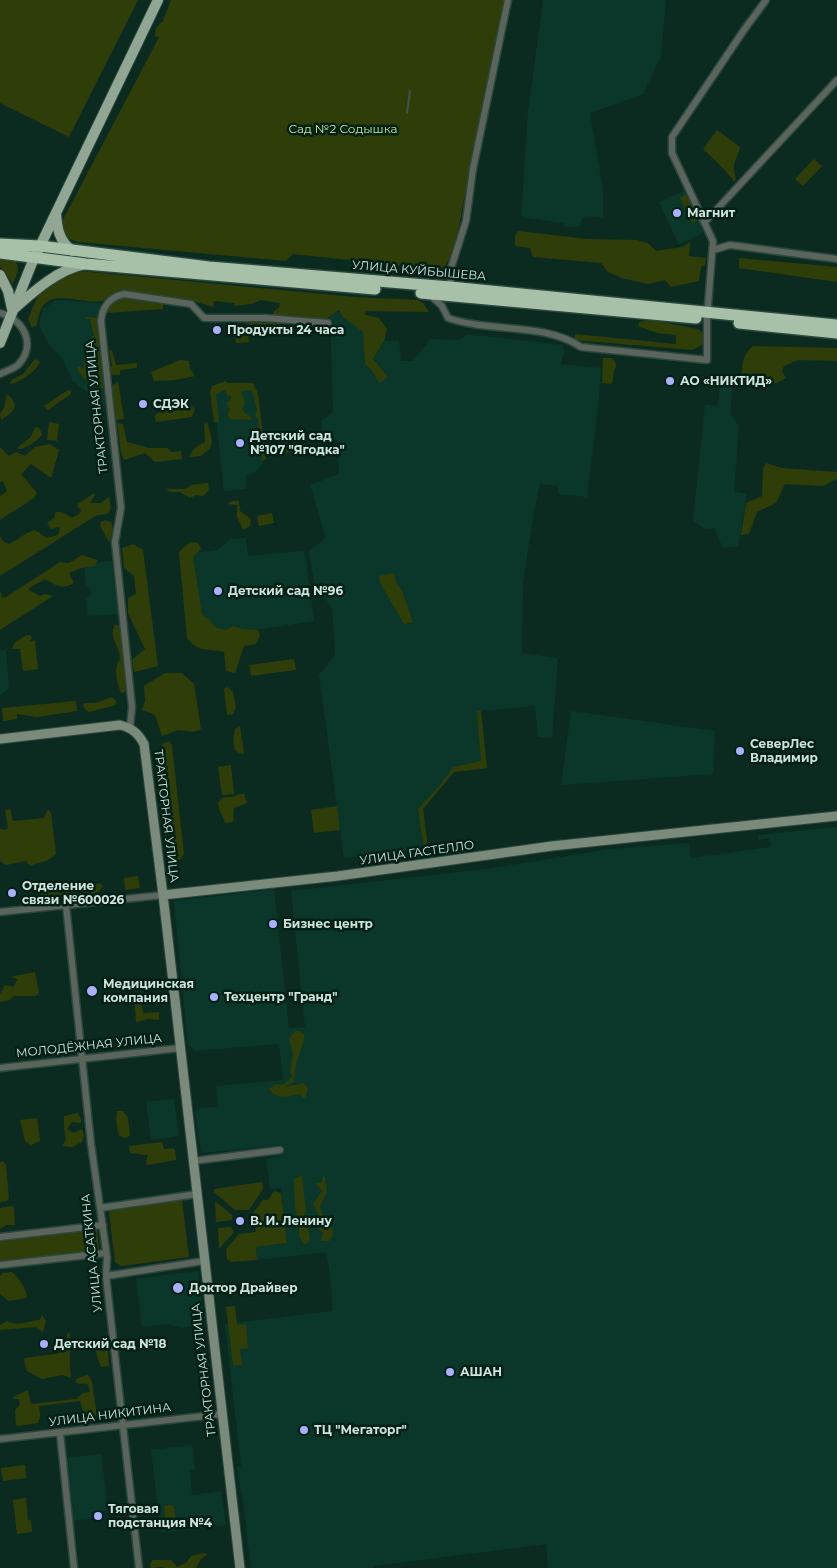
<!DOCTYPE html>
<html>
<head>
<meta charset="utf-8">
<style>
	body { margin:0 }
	canvas { display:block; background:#0b2b21 }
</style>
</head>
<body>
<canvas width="837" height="1568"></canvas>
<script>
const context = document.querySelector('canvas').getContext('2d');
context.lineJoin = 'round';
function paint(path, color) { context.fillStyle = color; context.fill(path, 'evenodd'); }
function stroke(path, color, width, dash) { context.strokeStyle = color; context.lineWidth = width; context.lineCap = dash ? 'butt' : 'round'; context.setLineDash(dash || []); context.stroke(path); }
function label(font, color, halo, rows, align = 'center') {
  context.font = font + ' Montserrat,sans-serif'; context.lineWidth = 5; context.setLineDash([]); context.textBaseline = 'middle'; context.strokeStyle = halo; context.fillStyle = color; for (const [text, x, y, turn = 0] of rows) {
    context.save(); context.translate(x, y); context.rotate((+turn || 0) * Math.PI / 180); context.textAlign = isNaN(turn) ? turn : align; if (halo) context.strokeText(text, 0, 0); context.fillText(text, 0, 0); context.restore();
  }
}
paint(new Path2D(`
	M543 0H666L661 56 643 94 590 113 603 190V218L585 216 582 219 580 226 566 227 562 223 521 217 528 112Z
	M686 190 706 231 679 245 659 202Z
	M56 300 102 303 98 326 107 407 73 381 62 358 49 345 39 325 43 309Z
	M330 312H339L363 332 365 364 373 372 388 377 373 359 384 341 399 340 401 361H413L430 339 461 340 467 334 562 345 564 352 561 364 601 368 599 398 587 497 558 494V486L540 484 535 506 523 582 522 653 558 658 552 738 538 737 535 706 481 711 487 768 454 772 423 809 428 849 344 858 319 675 335 655 332 608 314 583 309 551 326 538 310 485 339 474 337 440 324 437 321 421 333 412Z
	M721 380 733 382 730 413 739 427 734 492 747 494 738 546 723 548 714 528 705 529 693 520 705 405 716 406 718 403Z
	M253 386 264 461 255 473 246 475V489L224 491 213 390Z
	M246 538 248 556 303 551 306 560 314 621 199 639 186 554 218 550 230 539Z
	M112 561 118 614 88 616 86 598 92 594 86 584 84 564Z
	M0 650H6L9 688 0 695Z
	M571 711 715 731 713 774 561 785Z
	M837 827V1568H548L546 1544 374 1566V1568H251L243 1502 237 1467 241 1466 225 1324 333 1311 329 1268 326 1252 257 1260 256 1247 287 1243 281 1188 270 1189 266 1159 281 1157 280 1145 201 1153 195 1111 202 1108 218 1107 216 1086 283 1080 279 1044 195 1051 188 1045 174 901 274 889 289 1028 305 1027 291 891 486 869 610 849 689 843 691 858 771 847 769 838 759 840 758 835Z
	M174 1099 179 1136 151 1140 146 1102Z
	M198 1271 205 1325 181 1328 168 1324 142 1327 136 1279Z
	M192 1445 195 1470 190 1471 192 1495 221 1491 226 1525 161 1533 151 1450Z
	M101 1454 108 1510 91 1512V1519L72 1521 64 1458Z`), '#0b362a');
paint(new Path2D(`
	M0 0H138L69 137 0 103Z
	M171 0H506L464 199 455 248 444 268 436 269 293 254 286 261 78 242 57 234 58 229 156 43 159 37 155 36 156 28 163 21Z
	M717 130 740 147C739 153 734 161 734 166 733 172 737 176 735 182L720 165 703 149Z
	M814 159 822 166 803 186 795 179Z
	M685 194 688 195 698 216 697 221 692 223 680 198Z
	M518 231 587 239 637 240 648 243 656 251 682 247 690 242 689 256 706 258 705 265 701 267 699 281 671 287 665 280 648 284 622 278 608 272 601 263 533 257 530 248 515 246V236Z
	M739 258 837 267V282L739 268Z
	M0 259 15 261C21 269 16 275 13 284L0 266Z
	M79 271 355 297 417 300 423 303 429 312 366 311 365 315 379 318 387 329 384 341 373 359 388 377 379 383 373 372 365 364 363 332 343 317 339 310 323 321 285 316 282 318 272 316 274 311 279 308 280 303 261 300 251 304 235 306 234 303 214 301 213 307 196 302 119 291C112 294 109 299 102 301 75 305 42 281 37 325L32 328 28 319 39 293 71 273Z
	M120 298 163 304V309L106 313 114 301Z
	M86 317 98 318 97 325 103 388C93 388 81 378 77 368L80 366 84 369V358L93 359 91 337 94 336 90 319H85Z
	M247 320 253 321H277L281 322 280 328C268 335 253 329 243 321Z
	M651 320 698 329 704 334 702 345 692 350 574 340 575 334 676 344V335L657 333 638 326 639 322Z
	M237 326 253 334V336L248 337 249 342 236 343 234 327Z
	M753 346 837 348V361L798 360 784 366 782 371 786 378C773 386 756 389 742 381 742 367 741 356 753 346Z
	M109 350H112L116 365 137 363V368L120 370V375H110L108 368 112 366Z
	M603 358H611L615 361 616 367 614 370 612 384 602 383Z
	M35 359 40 362C35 372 21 382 10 384L11 380 23 374Z
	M180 360 189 361 190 369 195 376 175 380 154 381 151 372Z
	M118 381 124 419 116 420 112 386Z
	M225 381 228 383H253L258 394 266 459 260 462 262 458 258 419 255 415 257 411 252 390 241 391 245 403 242 409 246 414 252 417 250 420 229 419 228 414 230 408 228 407 226 403 231 400V396H228L225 390 216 394 219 422H214L210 392 212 386Z
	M68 390 71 391V394L48 410 44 406Z
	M7 394C21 405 14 412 1 420L0 414 4 408Z
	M191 406 195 409 192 417 156 422 155 415 168 407Z
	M49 422 59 424 57 441 47 440Z
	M117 423 123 424 127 442 149 448H167L172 452 181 451 182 459 155 462 145 453 124 460 121 452Z
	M207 423C209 428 214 443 210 448 208 451 204 452 201 456L190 457C190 450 199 445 205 442L204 424Z
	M35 427 39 428 42 434C38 441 26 449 18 449V447L31 437Z
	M300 437 302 450 286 453 284 440Z
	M50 444 59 450 51 478 31 464 21 474 37 493 34 498 0 520V496L7 491 3 481 0 482V447L9 456 16 452 25 456 35 447Z
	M766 463 781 468 837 472V479L823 486 785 484 776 503 757 512 749 534 741 535 746 503 762 496 763 469Z
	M206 483H208C210 490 208 492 203 496L196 495 190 498 180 492H170L166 489H186L191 485Z
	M94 493 95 495 90 503H101L109 497C112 511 112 515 97 515L0 576V536L3 541 9 544C19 540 25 532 35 530L47 538 58 535 60 528 58 527 51 529 47 523 54 518 56 512H62L72 518 79 514 81 510 77 506 78 504Z
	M232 501H239L240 511 251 519 250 526 243 530 237 517V505L227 504Z
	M272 513 274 523 259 526 257 516Z
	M105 520 111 522C115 529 111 535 109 542L100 526 101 522Z
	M190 542 198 543 201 549 193 557 202 614 210 620 216 628 226 630 233 626 242 629 258 630 260 636 256 644 244 646 235 673 226 671 224 652C208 648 198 653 187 638L179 552Z
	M133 544 143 550 158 666 134 672 132 660 145 649 128 613V598L136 594 134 576 124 568 122 548Z
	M82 555 97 560 95 566 81 568 69 573 74 583C63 590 55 585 45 579L29 588V590L40 596 45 594 53 596 0 630V590L2 598 6 597 60 562 69 563Z
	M394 573 396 582 402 591 413 622 404 624 380 583 379 576Z
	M115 624 121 627 127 689 125 692 121 693C118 685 114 673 117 665 118 660 119 663 120 658 120 647 108 637 115 624Z
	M27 635H30L32 637 30 642 35 640 38 669 23 671 20 649H13L12 648 15 642Z
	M294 659 296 670 251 676 249 665Z
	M165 673H182L194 684 201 729 193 732 178 730 162 736 155 715 142 710 145 701 144 686Z
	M227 687 233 692 236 708 233 714 227 715 224 689Z
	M112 697 116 701V705L89 712 87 711 83 706 84 703H96Z
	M76 701 77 711 37 717 17 714V719L3 721 2 708Z
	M477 711H481L487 768 454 772 423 809 428 849H424L418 809 441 784 453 767 481 761Z
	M240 726 244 754C231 754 233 738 235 729Z
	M169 741 172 745 184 854 179 861 174 859 162 744Z
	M231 765 234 794 222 795 218 767Z
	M239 794H244L247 803 234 808 233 822 225 823C223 816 218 809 218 802L224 797H233Z
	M337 806 340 830 314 833 311 810Z
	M10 809 13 821 44 818 48 809 51 813 56 854C47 863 40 861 30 866L26 861 6 865 0 861V829L5 830 8 828 5 810Z
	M138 876 140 888 125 890 124 878Z
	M100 883 103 886 97 894 45 899 41 895 42 892 45 890 61 892 75 889 81 893 88 887Z
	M35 972 39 993 35 996H14L9 1000 0 1002V994L5 985 13 987 18 979 10 977Z
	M138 993 140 995 143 1013 159 1012V1020L148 1019 136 1022 134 994Z
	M296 1031H300L304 1034V1040L296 1065 294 1082 285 1087 304 1083 308 1088 306 1096 304 1098 299 1094C287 1097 277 1100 269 1089L276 1084 283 1085 292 1077 290 1069 293 1055 289 1038Z
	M117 1111H123L128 1118 130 1135 126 1138 119 1136 116 1120Z
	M78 1113 81 1119V1123L72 1122 67 1129 74 1133 82 1129 84 1135 82 1142 72 1147 62 1146 66 1140 64 1127V1116Z
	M37 1118 40 1141 31 1145 25 1141 20 1120Z
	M162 1142 164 1149 173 1148 175 1150 176 1160 147 1165 146 1162 148 1155 130 1153 129 1146Z
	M3 1161 6 1165 9 1199 6 1201 0 1202V1162Z
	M302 1175 306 1212 304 1214 310 1238 308 1243 304 1244 299 1236V1226L295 1206 294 1179Z
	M323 1176 325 1177 327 1192 320 1206 321 1212 324 1215V1222L332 1227 333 1235 329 1241H321L323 1233 319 1229 317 1220 319 1216 313 1204 322 1191 315 1183H321Z
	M262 1182 263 1189 249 1210H235L214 1192V1189Z
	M274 1191 281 1193 287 1243 256 1247 257 1260 231 1262 227 1259 226 1249 239 1234 256 1232 253 1213 263 1200H268Z
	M182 1200 189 1257 121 1266 115 1262 109 1212 113 1209Z
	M215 1201 232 1215V1220L216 1222Z
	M10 1206 14 1207 15 1225H6L0 1229V1208Z
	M231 1227 234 1232 219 1249 218 1228Z
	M97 1229 99 1250 0 1262V1241Z
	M12 1272C19 1278 27 1290 27 1298L9 1301 0 1294V1276L3 1273Z
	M235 1306 237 1325 246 1324 248 1348 240 1349 242 1365 233 1366 226 1307Z
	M42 1315 46 1321 43 1332 36 1327 0 1330V1325L7 1321C16 1327 29 1321 40 1320Z
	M70 1332C70 1347 69 1363 71 1378L62 1375 42 1379 27 1371 24 1360 25 1358 55 1354 66 1351 67 1334Z
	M105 1339 107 1344 103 1347 102 1350V1351L108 1350 109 1366 101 1367C98 1358 93 1351 99 1341Z
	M87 1375 89 1376 92 1382 97 1416 92 1419 85 1418 80 1401 39 1406 40 1417 38 1423 18 1426 16 1425 15 1410 20 1405 19 1399H14L13 1397 28 1390 31 1404 76 1399 83 1393 90 1392 88 1385 85 1383 81 1384 76 1383V1379Z
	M25 1465 26 1478 3 1481 1 1468Z
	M26 1498 28 1520H31L32 1532 17 1534 13 1500Z
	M170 1505 174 1506 176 1527 172 1530 166 1529 164 1506Z
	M204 1553 208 1554 201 1559 196 1568H164L162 1567 151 1568 150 1566 152 1560H171L177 1567 187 1562 191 1556Z`), '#2f3d09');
stroke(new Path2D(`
	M407 113 410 91`), '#3f5152', 2);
const street = new Path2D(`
	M705 222 837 80
	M713 250 730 245 837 259
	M450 287 451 268 466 221 473 169 508 0
	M431 296 442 306 448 318C491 333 544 322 581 347L707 360V319L713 241 672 153V137L744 30 766 0
	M0 313C24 319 37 345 18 365 13 369 6 371 0 374
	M130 727 132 707 115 542 121 508 101 321C102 307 110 297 124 294L191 304 204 318H266L328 323
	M66 905 91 1144 107 1257 106 1276 139 1568
	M0 912 163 895
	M0 1068 180 1048
	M193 1161 280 1150
	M100 1208 197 1194
	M0 1237 103 1225
	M0 1265 106 1253
	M106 1276 204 1261
	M60 1433 74 1568
	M0 1439 222 1414`);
const secondary = new Path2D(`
	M0 739 120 725C132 728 138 733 144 744L163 895 240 1568
	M163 895 338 876 552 846 837 816`);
const primary = new Path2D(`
	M56 213C57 228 59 242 73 251
	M0 275 8 291 12 309
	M15 308C34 291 59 269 85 264
	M0 343 32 263 158 0`);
const highway = new Path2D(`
	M0 244 40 246 209 267 450 287 837 325
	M0 253 86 264 375 289
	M421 293 696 318
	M739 323 837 333`);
stroke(street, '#2b483f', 9);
stroke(secondary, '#2b483f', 11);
stroke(primary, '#2b483f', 12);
stroke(highway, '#2b483f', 14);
stroke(street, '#5b655c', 6);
stroke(secondary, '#7a8a7b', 9);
stroke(primary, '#91a693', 10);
stroke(highway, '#a7c0a8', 11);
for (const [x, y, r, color] of [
	[677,213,5,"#aab0fb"],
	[217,330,5,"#aab0fb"],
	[670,381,5,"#aab0fb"],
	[143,404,5,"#aab0fb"],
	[240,443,5,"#aab0fb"],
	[218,591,5,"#aab0fb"],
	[740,751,5,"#aab0fb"],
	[12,893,5,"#aab0fb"],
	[273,924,5,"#aab0fb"],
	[92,991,6,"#aab0fb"],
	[214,997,5,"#aab0fb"],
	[240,1221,5,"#aab0fb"],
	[178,1288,6,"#aab0fb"],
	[44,1344,5,"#aab0fb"],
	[450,1372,5,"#aab0fb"],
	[304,1430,5,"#aab0fb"],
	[98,1516,5,"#aab0fb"]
]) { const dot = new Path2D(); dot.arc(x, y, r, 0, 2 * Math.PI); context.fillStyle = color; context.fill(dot); stroke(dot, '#012117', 2); }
label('12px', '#c8e495', '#012117', [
	["Сад №2 Содышка",343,129]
]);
label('bold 12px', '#d1e2db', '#012117', [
	["Магнит",687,213],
	["Продукты 24 часа",227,330],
	["АО «НИКТИД»",680,381],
	["СДЭК",153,404],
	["Детский сад",250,436],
	["№107 \"Ягодка\"",250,450],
	["Детский сад №96",228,591],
	["СеверЛес",750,744],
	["Владимир",750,758],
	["Отделение",22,886],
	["связи №600026",22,900],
	["Бизнес центр",283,924],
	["Медицинская",103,984],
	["компания",103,998],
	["Техцентр \"Гранд\"",224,997],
	["В. И. Ленину",250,1221],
	["Доктор Драйвер",189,1288],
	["Детский сад №18",54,1344],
	["АШАН",460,1372],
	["ТЦ \"Мегаторг\"",314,1430],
	["Тяговая",108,1509],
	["подстанция №4",108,1523]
], 'left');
label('12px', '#d1e2db', '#012117', [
	["УЛИЦА КУЙБЫШЕВА",419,271,5],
	["ТРАКТОРНАЯ УЛИЦА",97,407,-96],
	["ТРАКТОРНАЯ УЛИЦА",166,816,83],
	["УЛИЦА ГАСТЕЛЛО",417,853,-8],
	["МОЛОДЁЖНАЯ УЛИЦА",89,1046,-6],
	["УЛИЦА АСАТКИНА",92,1253,-96],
	["ТРАКТОРНАЯ УЛИЦА",204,1370,-97],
	["УЛИЦА НИКИТИНА",110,1415,-7]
]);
</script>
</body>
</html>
